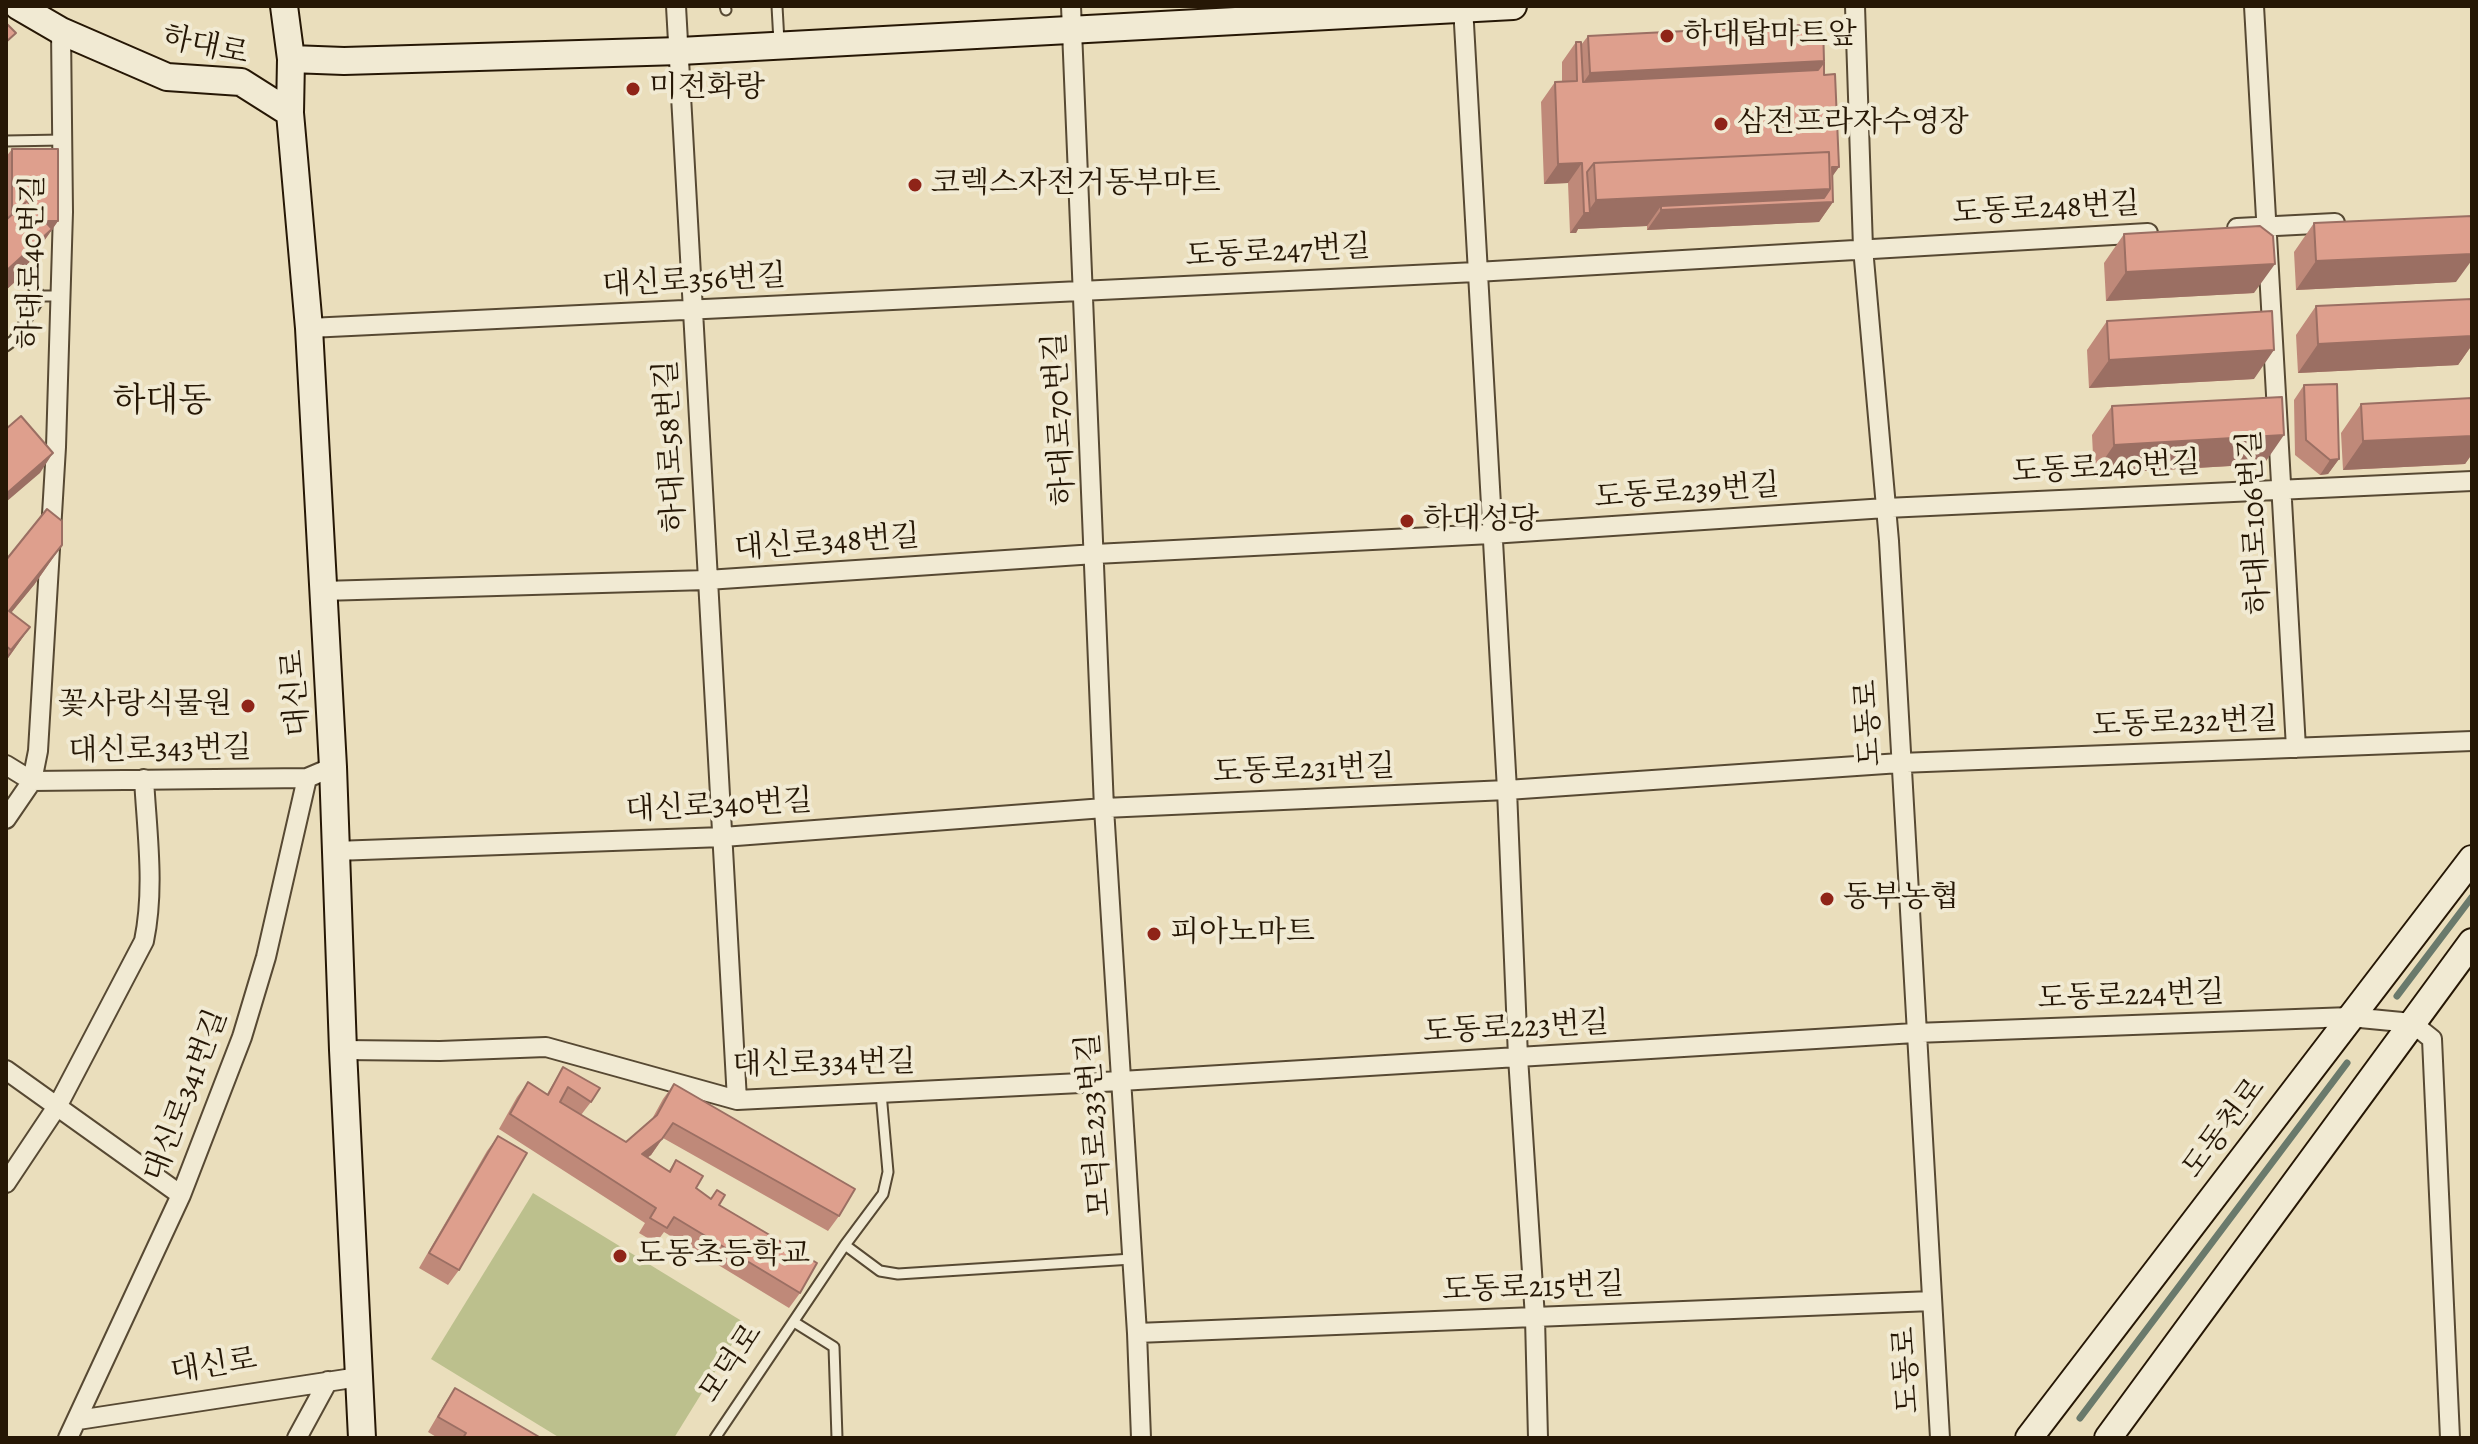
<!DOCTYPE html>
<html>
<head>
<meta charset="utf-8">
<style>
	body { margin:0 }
	#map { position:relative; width:2478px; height:1444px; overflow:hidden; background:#eadebc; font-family:Alegreya,serif }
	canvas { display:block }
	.frame { position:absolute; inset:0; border:8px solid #261705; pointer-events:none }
</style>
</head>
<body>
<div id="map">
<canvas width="2478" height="1444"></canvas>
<div class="frame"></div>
</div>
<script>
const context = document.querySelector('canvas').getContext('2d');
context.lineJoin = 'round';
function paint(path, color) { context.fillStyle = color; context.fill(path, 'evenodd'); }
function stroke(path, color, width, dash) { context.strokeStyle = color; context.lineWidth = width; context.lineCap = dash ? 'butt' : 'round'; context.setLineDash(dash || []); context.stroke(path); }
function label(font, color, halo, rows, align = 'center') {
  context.font = font + ' Alegreya,"Noto Serif KR",serif'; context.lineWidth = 8; context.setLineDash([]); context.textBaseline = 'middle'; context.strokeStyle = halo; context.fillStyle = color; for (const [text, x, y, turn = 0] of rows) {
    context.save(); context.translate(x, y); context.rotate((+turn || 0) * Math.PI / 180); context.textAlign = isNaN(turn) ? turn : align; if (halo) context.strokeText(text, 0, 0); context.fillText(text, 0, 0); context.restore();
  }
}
paint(new Path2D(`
	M533 1193 745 1323 674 1438H560L431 1359Z`), '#bcc08d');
stroke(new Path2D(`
	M2397 996 2472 897
	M2080 1418 2347 1063`), '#6a7a6c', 7);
const lane = new Path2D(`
	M725 6 726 10
	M777 6 779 42
	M6 141 62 140
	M6 256 41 296H61
	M6 346 14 340 41 296
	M845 1245 880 1271 898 1274 1132 1259
	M794 1322 834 1347 837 1438
	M715 1438 845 1245 883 1194 888 1172 881 1093`);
const street = new Path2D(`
	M676 6 737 1100
	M1071 6 1104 808 1137 1333 1141 1438
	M1463 6 1507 790 1518 1057 1535 1318 1538 1438
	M1855 6 1863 248 1889 541 1940 1438
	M2254 6 2296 748
	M2237 228 2335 223
	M309 328 1476 272 2148 233
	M322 591 707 580 1095 554 1491 534 1886 508 2472 481
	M6 765 32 781
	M32 781 307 778 333 767
	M6 819 32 781 38 751 56 447 63 212 61 31
	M335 851 723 837 1104 808 1507 790 1900 763 2472 741
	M343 1050 440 1051 546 1047 737 1100 1121 1081 1915 1033 2350 1017 2412 1023 2432 1039 2450 1438
	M6 1070 181 1195
	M6 1183 58 1105 144 941C155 888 147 833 144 779
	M1137 1333 1932 1301
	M78 1420 359 1377
	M68 1438 181 1195 242 1037 266 957 307 778
	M297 1438 328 1381`);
const secondary = new Path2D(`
	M18 6 61 31 167 77 241 82 290 113
	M284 6 291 59 290 113 309 328 333 767 343 1050 362 1438
	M291 59 344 61 680 51 1513 6
	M2029 1438 2472 859
	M2108 1438 2472 942`);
stroke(lane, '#574933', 13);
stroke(street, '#574933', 22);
stroke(secondary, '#261705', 30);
stroke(lane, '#f1ead3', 9);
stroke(street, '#f1ead3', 18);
stroke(secondary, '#f1ead3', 26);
paint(new Path2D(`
	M1588 36 1824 61V75L1839 167 1832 176 1833 202 1819 222 1647 230V226L1578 229 1576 233H1570L1568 183 1544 184 1541 102 1555 82H1562V62L1576 42 1581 45Z
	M12 149 58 221 16 281 6 290V157Z
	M2314 223 2456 282 2296 290 2294 252Z
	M2124 234 2254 293 2106 301 2104 263Z
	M2316 306 2472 337V345L2458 365 2298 373 2296 335Z
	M2107 321 2254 379 2089 388 2087 350Z
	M2304 385 2339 459 2328 474 2320 475 2295 455 2294 400Z
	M2472 398V454L2465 464 2343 470 2341 433 2361 404Z
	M2112 406 2264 464 2094 474 2092 435Z
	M62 545 34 585 11 613 30 627 6 661V560Z
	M563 1067 591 1102 581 1115 626 1142 652 1119 663 1099 674 1084 839 1216 828 1231 663 1138 651 1155 647 1158 668 1172 676 1160 696 1188 719 1205 800 1293 789 1308 664 1232 656 1243 639 1233 645 1223 499 1129 517 1097 528 1082 547 1094Z
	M498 1136 459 1270 448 1285 419 1268 487 1151Z
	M455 1388 541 1438H438L428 1432 445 1403Z`), '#bf8979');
paint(new Path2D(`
	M1824 61 1804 90 1570 102 1590 73Z
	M1582 163 1568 183 1544 184 1558 164Z
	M1832 167H1839L1825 187Z
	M1830 189 1833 202 1819 222 1647 230 1661 210V206L1647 226 1578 229 1576 233H1570L1584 213H1587L1596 200Z
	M12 221H58L16 281 6 290V271Z
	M2472 254V260L2456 282 2296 290 2316 261Z
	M2275 264 2254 293 2106 301 2126 272Z
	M2472 336V345L2458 365 2298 373 2318 344Z
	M2274 350 2254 379 2089 388 2109 360Z
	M2284 435 2264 464 2094 474 2114 445Z
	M2472 436V454L2465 464 2343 470 2363 441Z
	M53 453 40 473 6 502V494Z
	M2339 459 2328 474 2320 475 2330 460Z
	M62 545 34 585 6 619V614Z
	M30 627 6 661V657Z
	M662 1139 651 1155 631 1169 642 1154Z`), '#9b6f63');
const building = new Path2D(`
	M6 23 16 33 6 42Z
	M1823 24 1824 61 1590 73 1588 36Z
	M1576 42H1581L1583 82 1818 70 1824 62V75L1835 74 1839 167H1832L1833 202 1661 210V206L1824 198 1830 189 1829 152 1594 163 1587 172 1590 213H1584L1582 163 1558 164 1555 82 1577 81Z
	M12 149H58V221H45L27 201 12 215Z
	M1829 152 1830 189 1596 200 1594 163Z
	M27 201 52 229 6 271V220Z
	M2472 216V254L2316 261 2314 223Z
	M2260 226 2273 236 2275 264 2126 272 2124 234Z
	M2472 299V336L2318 344 2316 306Z
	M2272 311 2274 350 2109 360 2107 321Z
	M2337 384 2339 459 2330 460 2306 440 2304 385Z
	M2282 397 2284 435 2114 445 2112 406Z
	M2472 398V436L2363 441 2361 404Z
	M21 416 53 453 6 494V429Z
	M47 509 62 521V545L9 611 30 627 11 650 6 646V560Z
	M563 1067 600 1088 591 1102 568 1087 560 1102 626 1142 657 1115 674 1084 855 1189 839 1216 673 1123 662 1139 642 1154 670 1172 676 1160 703 1176 696 1188 711 1199 717 1190 725 1195 719 1205 817 1263 800 1293 674 1217 667 1228 650 1218 656 1208 510 1114 528 1082 548 1095Z
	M498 1136 527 1153 459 1270 429 1253Z
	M455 1388 541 1438H463L466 1433 438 1417Z`);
paint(building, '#de9f8d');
stroke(building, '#9b6f63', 2);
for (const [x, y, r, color] of [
	[1667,36,8,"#8f2418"],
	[633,89,8,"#8f2418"],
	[1721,124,8,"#8f2418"],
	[915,185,8,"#8f2418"],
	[1407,521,8,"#8f2418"],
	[248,706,8,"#8f2418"],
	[1827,899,8,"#8f2418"],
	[1154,934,8,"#8f2418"],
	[620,1256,8,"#8f2418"]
]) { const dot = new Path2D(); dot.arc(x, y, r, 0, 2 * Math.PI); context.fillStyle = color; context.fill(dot); stroke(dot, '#f1ead3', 3); }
label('30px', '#261705', '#f1ead3', [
	["하대탑마트앞",1683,36],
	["미전화랑",649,89],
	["삼전프라자수영장",1737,124],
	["코렉스자전거동부마트",931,185],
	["하대성당",1423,521],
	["꽃사랑식물원",232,706,"right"],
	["동부농협",1843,899],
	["피아노마트",1170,934],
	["도동초등학교",636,1256]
], 'left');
label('30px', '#261705', '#f1ead3', [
	["하대로",205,47,12],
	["도동로248번길",2046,210,-3],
	["도동로247번길",1278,253,-3],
	["하대로40번길",33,262,-89],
	["대신로356번길",694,282,-3],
	["하대로70번길",1061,419,-93],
	["하대로58번길",672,446,-93],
	["도동로240번길",2106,469,-3],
	["도동로239번길",1687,493,-4],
	["하대로106번길",2256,522,-93],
	["대신로348번길",827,544,-4],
	["대신로",297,693,-94],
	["도동로",1870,723,-93],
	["도동로232번길",2185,724,-2],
	["대신로343번길",160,751,-1],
	["도동로231번길",1304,771,-2],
	["대신로340번길",719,807,-3],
	["도동로224번길",2131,997,-2],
	["도동로223번길",1516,1029,-3],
	["대신로334번길",824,1065,-1],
	["대신로341번길",187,1096,-69],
	["모덕로233번길",1096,1125,-94],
	["도동천로",2225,1129,-53],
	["도동로215번길",1533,1289,-2],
	["모덕로",732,1364,-56],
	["대신로",214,1367,-9],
	["도동로",1908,1370,-93]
]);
label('34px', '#261705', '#f1ead3', [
	["하대동",162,403]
]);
</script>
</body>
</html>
